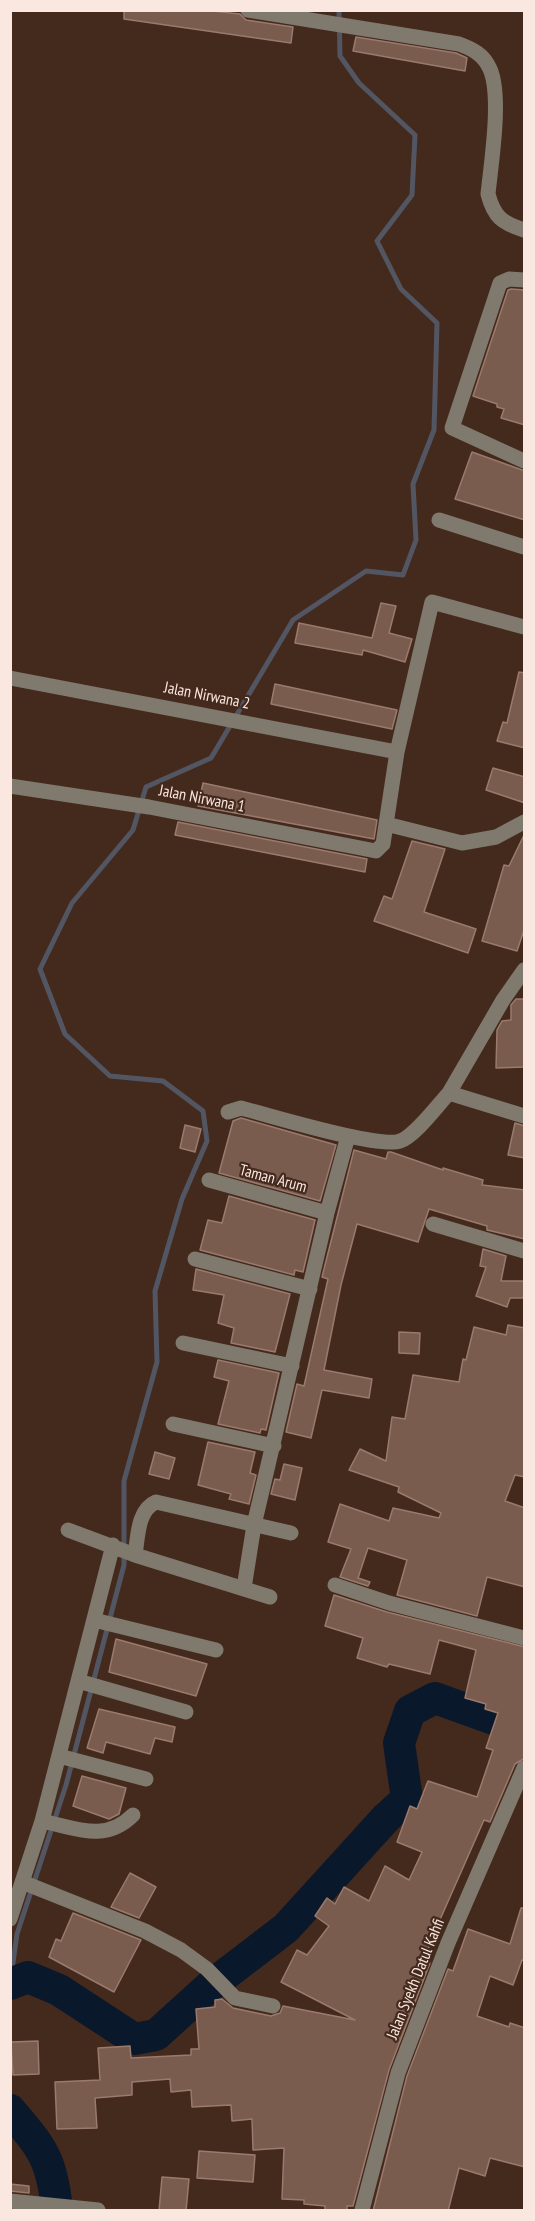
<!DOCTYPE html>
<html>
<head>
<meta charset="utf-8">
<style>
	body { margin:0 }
	#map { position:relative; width:535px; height:2221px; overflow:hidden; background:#44291d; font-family:"PT Sans Narrow",sans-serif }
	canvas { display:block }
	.frame { position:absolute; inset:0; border:12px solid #fae7e0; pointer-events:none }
</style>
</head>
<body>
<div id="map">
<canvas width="535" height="2221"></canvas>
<div class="frame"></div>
</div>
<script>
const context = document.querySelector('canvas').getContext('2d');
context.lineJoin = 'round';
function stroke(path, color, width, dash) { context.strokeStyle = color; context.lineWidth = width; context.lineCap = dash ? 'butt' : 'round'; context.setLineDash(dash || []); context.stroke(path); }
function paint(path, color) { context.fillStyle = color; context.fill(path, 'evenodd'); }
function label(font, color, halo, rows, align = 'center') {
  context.font = font + ' "PT Sans Narrow",sans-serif'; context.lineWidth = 4.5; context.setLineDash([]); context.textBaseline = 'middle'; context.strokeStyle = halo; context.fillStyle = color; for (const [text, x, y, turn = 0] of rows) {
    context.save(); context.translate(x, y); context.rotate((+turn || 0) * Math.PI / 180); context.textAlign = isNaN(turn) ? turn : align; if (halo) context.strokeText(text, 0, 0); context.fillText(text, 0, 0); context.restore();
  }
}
stroke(new Path2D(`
	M10 1984 17 1934 66 1785 124 1565V1481L157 1362 155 1291 182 1199 207 1141 203 1111 163 1081 110 1076 65 1034 40 969 72 903 133 830 146 787 211 758 293 620 366 571 403 575 416 540 413 484 434 430 437 323 401 289 377 241 412 195 415 135 359 83 340 56 339 10`), '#525662', 5);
stroke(new Path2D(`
	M10 1984 28 1977 59 1990 134 2039 156 2035 209 1987 286 1928 386 1818 407 1799 399 1743 410 1711 435 1698 524 1730
	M10 2110C43 2149 52 2159 57 2210`), '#0a182c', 32);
const building = new Path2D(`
	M124 10H203L240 14 246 20 293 27 291 43 124 19Z
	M356 37 456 53 467 58 465 71 353 51Z
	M511 289 525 290V425L501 418 504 409 497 407V404L473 396 508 290Z
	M472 452 525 471V520L455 499Z
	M381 603 396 606 389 633 412 639 405 662 363 650 362 655 295 643 299 623 372 638Z
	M519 672 525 673V748L497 741 503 722 507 723Z
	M275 684 397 710 392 729 271 704Z
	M493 768 525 777V803L486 790Z
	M203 783 377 820 374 839 198 806Z
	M178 822 367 859 365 872 175 835Z
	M525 833V927L517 951 482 941 504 865 509 866Z
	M412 841 445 849 424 912 476 929 468 953 374 921 384 896 392 899Z
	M516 999H525V1067L496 1068 497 1030 502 1021 511 1020V1005Z
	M241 1118 336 1145 320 1201 219 1173 233 1121Z
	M515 1123 525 1126V1158L508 1155Z
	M185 1125 201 1129 195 1152 180 1148Z
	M354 1150 386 1159 388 1152H391L443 1170V1168L483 1180 482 1185 525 1190V1239L487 1230V1226L429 1209 418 1242 357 1224 341 1285 324 1370 372 1379 369 1398 322 1390 311 1438 286 1432 297 1384 304 1386 328 1279 322 1277Z
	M229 1196 315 1220 303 1272 295 1270 294 1275 200 1250 208 1220 222 1223Z
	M483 1249 506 1256 501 1281H525V1298H510L507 1307 476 1296 486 1267 480 1266Z
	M196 1269 290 1294 275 1352 231 1343 234 1328 218 1323 224 1295 193 1290Z
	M508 1325 525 1328V1477L515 1475 505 1501 525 1508V1587L487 1577 477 1616 397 1595 407 1560 368 1548 358 1578 370 1582 368 1586 340 1577 351 1549 328 1542 340 1504 389 1521 393 1508 439 1518 441 1513 398 1492 399 1487 349 1470 360 1449 386 1461 392 1417 405 1419 413 1375 459 1382 463 1359 466 1360 474 1327 506 1335Z
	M399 1332 420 1333 419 1354 399 1353Z
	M218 1360 279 1373 266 1430 261 1429 260 1433 218 1424 229 1381 214 1377Z
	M208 1442 255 1452 250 1473 256 1475 249 1504 229 1499 231 1494 198 1485Z
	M155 1452 175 1458 169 1479 149 1474Z
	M284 1464 302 1468 295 1500 271 1494 275 1479 280 1480Z
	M334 1595 387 1612 525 1647V1758L515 1764 490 1822 484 1820 435 1931 428 1950 431 1951 426 1962 430 1963 389 2070 353 2206H347V2211H325V2206L304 2204V2200L282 2199 284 2148 253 2150 252 2119 232 2121 231 2105 192 2107 191 2090 171 2092 170 2079 132 2082V2095L95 2098 97 2128 57 2129 55 2082 100 2080 98 2048 130 2046 131 2058 191 2055V2049H199L196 2009 215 2007V2000L222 1999 233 2008 271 2016 280 2013 283 2006 355 2020 281 1982 297 1950 307 1955 329 1926 315 1916 327 1898 335 1904 344 1887 369 1901 385 1866 409 1880 422 1852 397 1842 410 1806 417 1809 428 1781 477 1797 493 1750 486 1748 498 1713 485 1709 486 1704 465 1698 476 1650 439 1640 430 1674 389 1664 387 1667 357 1658 363 1638 325 1626Z
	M116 1639 207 1664 196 1696 109 1672Z
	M99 1709 175 1727 172 1742 155 1738 150 1754 106 1742 103 1753 87 1748Z
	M82 1776 126 1788 119 1814 109 1819 73 1806Z
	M130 1873 156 1887 139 1918 111 1907Z
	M521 1908H525V1961L522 1960 513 1985 490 1976 477 2016 509 2027 510 2023 525 2028V2167L490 2158 485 2176 459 2168 448 2211H373L407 2076 448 1969 453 1971 468 1929 510 1944Z
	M73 1913 141 1940 114 1992 49 1957 56 1939 61 1941Z
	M38 2041 39 2074 13 2075 11 2042Z
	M199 2151 255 2155 253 2182 197 2178Z
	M162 2177 189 2179 186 2211H159Z
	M10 2184 29 2186V2193L10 2191Z`);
paint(building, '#7a5c4f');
stroke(building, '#9a7a6c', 1.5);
stroke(new Path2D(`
	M248 10 459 44C473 49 484 55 490 69 502 96 491 164 488 194 494 217 502 223 524 230
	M524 280 509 279 500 283 452 428 524 461
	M439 520 524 547
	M10 678 397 752
	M10 786 149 807 376 851 383 844 397 752 432 602 524 627
	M386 824 462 843 496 837 524 822
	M449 1093 503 1000 524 970
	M228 1112 241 1108C269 1115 378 1149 400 1141 414 1137 438 1105 449 1093L524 1116
	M209 1180 327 1213
	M433 1224 524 1251
	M195 1259 310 1289
	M183 1343 292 1366
	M173 1424 274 1446
	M68 1530 135 1555 270 1597
	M135 1555C138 1538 137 1510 156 1502L291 1533
	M335 1585 389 1603 524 1638
	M244 1588 254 1525 327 1213 348 1136
	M94 1620 216 1650
	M78 1681 186 1712
	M59 1756 146 1779
	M42 1821C76 1828 105 1843 133 1815
	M22 1882 145 1931 181 1950 207 1969 235 1998 273 2006
	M10 1919 42 1821 113 1545
	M10 2201 98 2210
	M362 2210 398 2073 448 1943 524 1768`), '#80796d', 15);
label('16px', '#fae7e0', '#44291d', [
	["Jalan Nirwana 2",207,696,11],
	["Jalan Nirwana 1",202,799,11],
	["Taman Arum",273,1179,15],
	["Jalan Syekh Datul Kahfi",416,1979,-68]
]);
</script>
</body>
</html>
